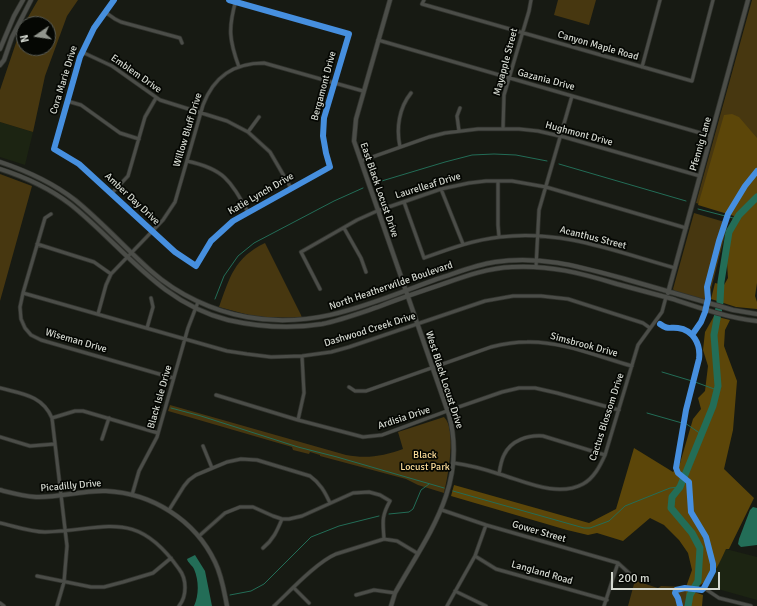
<!DOCTYPE html>
<html>
<head>
<meta charset="utf-8">
<style>
	body { margin:0 }
	#map { position:relative; width:757px; height:606px; overflow:hidden; background:#171a13; font-family:Signika,sans-serif }
	canvas { display:block }
	.north { position:absolute; left:16px; top:16px; width:40px; height:40px; box-sizing:border-box; background:#050703; border:1px solid #585b55; border-radius:50%; rotate:257deg; font-size:11px; font-weight:700; line-height:16px; text-align:center; color:#d5d9d1 }
	.north::after { content:''; display:block; margin:auto; width:14px; height:18px; background:#92968e; clip-path:polygon(50% 0,100% 100%,50% 72%,0 100%) }
	.scale { position:absolute; left:611px; top:572px; width:109px; height:18px; box-sizing:border-box; border:2px solid #d5d9d1; border-top:0; padding-left:5px; font-size:12px; line-height:14px; white-space:nowrap; color:#d5d9d1; -webkit-text-stroke:3px #050703; paint-order:stroke }
</style>
</head>
<body>
<div id="map">
<canvas width="757" height="606"></canvas>
<div class="north">N</div>
<div class="scale">200 m</div>
</div>
<script>
const context = document.querySelector('canvas').getContext('2d');
context.lineJoin = 'round';
function paint(path, color) { context.fillStyle = color; context.fill(path, 'evenodd'); }
function stroke(path, color, width, dash) { context.strokeStyle = color; context.lineWidth = width; context.lineCap = dash ? 'butt' : 'round'; context.setLineDash(dash || []); context.stroke(path); }
function label(font, color, halo, rows, align = 'center') {
  context.font = font + ' Signika,sans-serif'; context.lineWidth = 3.5; context.setLineDash([]); context.textBaseline = 'middle'; context.strokeStyle = halo; context.fillStyle = color; for (const [text, x, y, turn = 0] of rows) {
    context.save(); context.translate(x, y); context.rotate((+turn || 0) * Math.PI / 180); context.textAlign = isNaN(turn) ? turn : align; if (halo) context.strokeText(text, 0, 0); context.fillText(text, 0, 0); context.restore();
  }
}
paint(new Path2D(`
	M0 122 33 132 25 165 0 157Z
	M726 549 757 557V600L707 586Z`), '#1c2412');
paint(new Path2D(`
	M38 0H78L67 16 45 76 33 132 0 122V90L20 31 24 24V48H48V24H24Z
	M558 0H596L589 25 554 15Z
	M752 0H757V220L696 203Z
	M0 174 32 186 0 301Z
	M694 213 728 223 708 301 674 291 673 289Z
	M265 243 301 315 302 318 256 317 219 307C230 277 234 258 265 243Z
	M170 405 346 455C367 459 384 456 403 449L398 432 444 417C457 429 448 476 444 493L418 485 406 479 320 456V455L310 452 309 454 293 450 292 447 175 413 168 411Z
	M636 581 658 588 661 586 686 587V606H628L634 584Z`), '#473710');
paint(new Path2D(`
	M732 114 739 117 757 138V283L755 296 757 302V309L736 307 711 299 715 283 724 285 728 278C727 254 723 239 734 216L698 205 724 115Z
	M714 316 730 320 725 330 724 346 737 381 733 430 724 469 754 498 729 549H726C719 564 711 584 692 588L691 591 703 595 702 606H686V587L692 570 688 553 679 540 664 525 650 518 623 541 597 533 588 535 567 530 451 496 454 485 589 523 616 509 634 448 673 472 680 463 693 419 701 409 698 398 705 391 708 366 703 350 705 332Z`), '#5c4609');
paint(new Path2D(`
	M753 507 757 508V545L741 547 738 544 739 539 750 510Z
	M195 555 205 571 212 606H194C199 595 199 581 194 569 192 565 188 563 187 559Z`), '#236d57');
stroke(new Path2D(`
	M559 164 686 201
	M375 183 445 162 472 155 494 154 516 155 547 161
	M698 209 737 219
	M215 299 224 276 238 256 254 243 334 201 363 188
	M662 372 692 381
	M695 382 717 390
	M171 408 201 416 298 447 337 457 444 488
	M647 413 682 423
	M685 423 701 434
	M453 491 584 528H590L609 521 625 506 670 488 680 487
	M389 514 409 512 413 509 421 490 429 484
	M230 595 251 591 264 584 311 537 339 526 379 516`), '#236d57', 1);
stroke(new Path2D(`
	M688 606 690 595 698 581 700 548 692 533 671 508 672 497 680 487 713 406 718 386 714 335 720 302 721 282 729 232 739 215 757 197`), '#236d57', 7);
const street = new Path2D(`
	M114 0 94 28 80 57 54 149 79 164 175 252 196 266 211 241 233 221 330 167 326 153 323 136 324 118 349 34 229 0
	M236 0C228 28 229 40 239 67
	M424 0 422 4 692 81 713 0
	M105 12 115 19 121 22 180 38 182 43
	M378 40 711 136
	M82 52 112 66 160 100 227 121 248 132 270 152 291 188
	M642 67 660 0
	M67 101 81 105 120 133 139 139
	M503 129 504 95 529 11 531 0
	M459 131 457 116 460 108
	M248 132 259 117
	M400 147C396 128 399 108 411 93
	M187 161C224 169 230 180 248 212
	M361 161 429 137 445 133 478 129H519L538 131 564 137 700 176
	M498 181V225L499 237
	M441 189 463 244
	M112 193 128 176 145 117 156 98
	M404 202 424 258C449 249 473 240 500 237 561 229 617 252 675 268
	M51 214 45 218 23 293 20 307 21 319 25 328 31 335 41 340 173 378
	M344 228 361 258 366 272
	M37 244 94 262 111 274
	M536 267 539 210 572 96
	M320 289 301 252 357 220 377 211 441 189 469 183 486 181H512L546 187 686 228
	M23 293 227 351 247 354 271 357 302 356 331 352 349 347 485 301 513 296H541L568 299 643 323 650 328
	M98 314 106 285 111 274 163 220 175 202 203 105C214 76 234 63 264 63L363 91
	M147 328 153 307 151 298
	M349 387 355 391H366L491 347C503 344 515 342 527 342 562 341 599 357 632 366
	M0 388C22 394 42 395 52 418L67 546 64 582 57 606
	M216 395 298 420 363 437 382 435 447 411 502 392 519 388H535L557 393 619 410
	M52 418 75 411H83L158 433
	M298 420 304 393 302 356
	M0 437 30 446 55 444
	M102 439 109 418
	M203 446 212 468
	M454 463C469 465 484 469 499 474 524 481 557 498 583 484 594 478 600 466 605 455L638 345 662 312 666 297
	M499 474C500 468 501 461 504 455 511 440 528 435 543 436L605 455
	M132 495 139 471 157 437 188 328 198 302
	M169 510 184 486 189 480 196 475 227 462 241 459 257 460 310 476C320 483 325 492 330 503
	M442 510 486 525 618 563 629 573
	M0 523C14 526 30 532 45 532 107 530 136 508 179 569 187 579 187 596 179 606
	M199 536 225 513 240 507H253L273 516 282 519H289L302 516 353 493 369 492 380 495 390 501C381 517 383 522 384 539
	M263 548C273 540 277 531 282 519
	M475 556 496 569 607 600
	M37 576 91 587H104L123 582 153 573 171 558
	M294 588 309 603
	M704 588 719 598 751 606
	M455 591 486 606
	M356 595 374 590 395 593
	M0 603 4 606
	M274 606C290 591 317 562 336 554L384 539 397 541 417 553
	M447 606 475 556 486 525
	M604 606 618 563`);
const secondary = new Path2D(`
	M390 0 356 119 354 141 449 415C468 485 427 536 395 593L391 606
	M0 49 14 16 23 0
	M0 65 4 60 12 37 31 0
	M0 162C27 171 53 183 75 200 102 222 125 248 151 271 178 295 213 311 247 317 317 330 373 302 437 279 456 273 475 265 495 262 541 255 581 267 625 279 661 289 697 300 733 310L757 314
	M0 169C25 177 49 188 70 204 122 245 159 303 228 320 259 327 291 329 322 324 341 320 360 313 378 307 398 299 419 292 440 285 463 277 487 268 512 267 550 265 581 273 617 284 636 289 655 294 673 299 700 308 729 318 757 321
	M668 293 748 0
	M0 490C12 493 23 496 36 497 59 498 82 490 106 491 152 493 195 520 215 562 222 576 224 591 227 606`);
stroke(street, '#31332e', 4.5);
stroke(secondary, '#31332e', 5.5);
stroke(street, '#4b4d48', 3);
stroke(secondary, '#4b4d48', 4);
stroke(new Path2D(`
	M114 0 94 28 80 57 54 149 79 164 175 252 196 266 211 241 233 221 330 167 326 153 323 136 324 118 349 34 229 0
	M660 324C668 330 669 327 678 328 693 330 701 344 699 359L686 410 676 468 678 473 689 482 691 512 706 537 713 564V571L704 588 702 590 685 588 676 590 675 593 678 598 680 606
	M692 335 701 322 705 312 708 299 707 287 719 241 728 214 745 186 757 171`), '#468fdf', 6);
label('10px', '#d5d9d1', '#050703', [
	["Canyon Maple Road",598,46,16],
	["Mayapple Street",506,62,-75],
	["Emblem Drive",136,74,35],
	["Cora Marie Drive",64,80,-73],
	["Gazania Drive",546,80,15],
	["Bergamont Drive",324,86,-75],
	["Willow Bluff Drive",188,130,-73],
	["Hughmont Drive",579,134,15],
	["Pfennig Lane",701,144,-74],
	["Laurelleaf Drive",428,186,-17],
	["East Black Locust Drive",379,190,71],
	["Katie Lynch Drive",261,194,-30],
	["Amber Day Drive",132,199,43],
	["Acanthus Street",593,238,14],
	["North Heatherwilde Boulevard",391,286,-19],
	["Dashwood Creek Drive",370,330,-17],
	["Wiseman Drive",76,341,16],
	["Simsbrook Drive",584,345,15],
	["West Black Locust Drive",444,380,72],
	["Black Isle Drive",160,397,-74],
	["Cactus Blossom Drive",607,417,-72],
	["Ardisia Drive",404,418,-18],
	["Picadilly Drive",71,486,-5],
	["Gower Street",539,532,16],
	["Langland Road",542,573,16]
]);
label('10px', '#fddd99', '#050703', [
	["Black",425,455],
	["Locust Park",425,467]
]);
</script>
</body>
</html>
